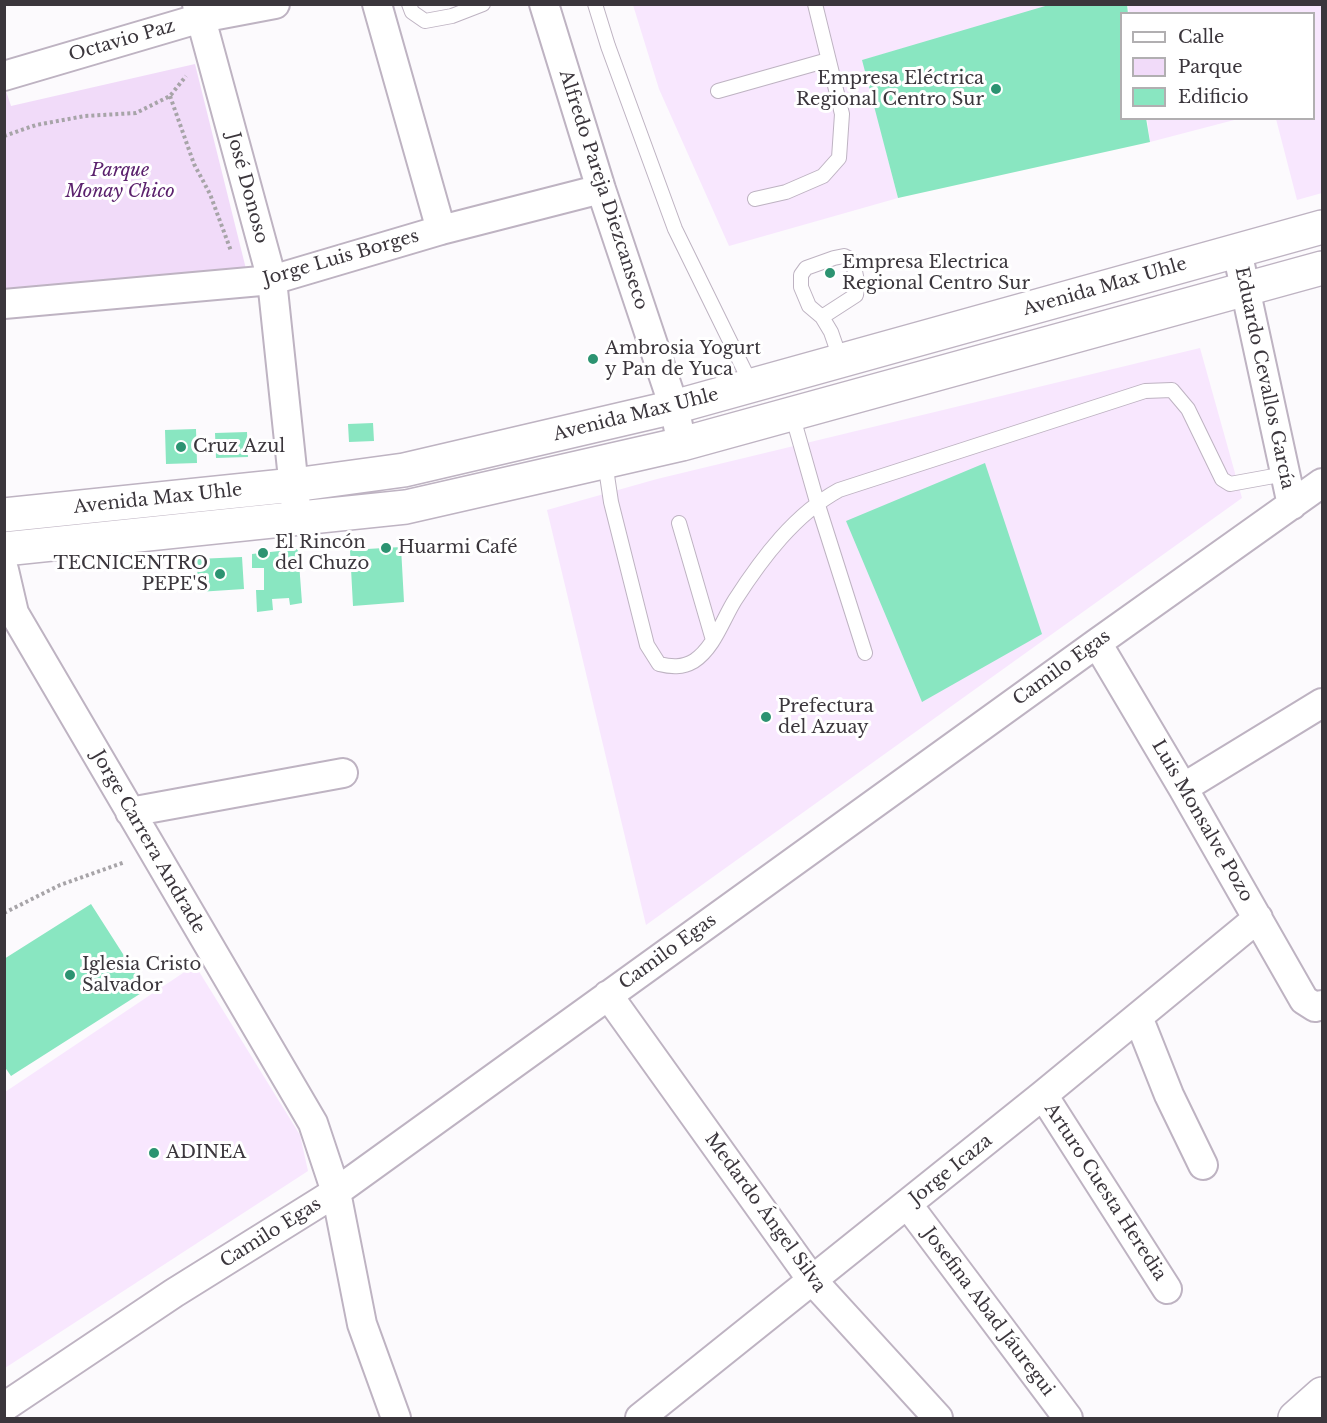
<!DOCTYPE html>
<html>
<head>
<meta charset="utf-8">
<style>
	body { margin:0 }
	#map { position:relative; width:1327px; height:1423px; overflow:hidden; background:#fcfafd; font-family:"Libre Baskerville",serif }
	canvas { display:block }
	.frame { position:absolute; inset:0; border:6px solid #3b363c; pointer-events:none }
	.legend { position:absolute; left:1120px; top:12px; width:195px; height:108px; box-sizing:border-box; background:#fff; border:2px solid #b1afb1; margin:0; padding:8px 10px; list-style:none; font-size:18px; color:#3b363c }
	.legend li { display:flex; align-items:center; gap:12px; height:30px }
	.legend b { width:30px; border:2px solid #b1afb1 }
</style>
</head>
<body>
<div id="map">
<canvas width="1327" height="1423"></canvas>
<div class="frame"></div>
<ul class="legend">
<li><b style="height:8px;background:#fff"></b>Calle</li>
<li><b style="height:16px;background:#f1dbf9"></b>Parque</li>
<li><b style="height:16px;background:#89e6c1"></b>Edificio</li>
</ul>
</div>
<script>
const context = document.querySelector('canvas').getContext('2d');
context.lineJoin = 'round';
function paint(path, color) { context.fillStyle = color; context.fill(path, 'evenodd'); }
function stroke(path, color, width, dash) { context.strokeStyle = color; context.lineWidth = width; context.lineCap = dash ? 'butt' : 'round'; context.setLineDash(dash || []); context.stroke(path); }
function label(font, color, halo, rows, align = 'center') {
  context.font = font + ' "Libre Baskerville",serif'; context.lineWidth = 6; context.setLineDash([]); context.textBaseline = 'middle'; context.strokeStyle = halo; context.fillStyle = color; for (const [text, x, y, turn = 0] of rows) {
    context.save(); context.translate(x, y); context.rotate((+turn || 0) * Math.PI / 180); context.textAlign = isNaN(turn) ? turn : align; if (halo) context.strokeText(text, 0, 0); context.fillText(text, 0, 0); context.restore();
  }
}
paint(new Path2D(`
	M633 5H1052L863 60 898 198 729 246 659 89Z
	M1128 5H1322V193L1297 200 1276 119 1314 118V14H1129Z
	M1147 118 1238 119 1150 142Z
	M1200 348 1242 498 646 925 547 510 657 479Z
	M195 965 300 1135 308 1171 5 1368V1092Z`), '#f8e7fe');
paint(new Path2D(`
	M195 64 246 269 5 290 4 85 11 106Z`), '#f1dbf9');
paint(new Path2D(`
	M1052 4H1127L1128 14H1122V118H1146L1150 142 898 198 862 60Z
	M373 423 374 441 349 442 348 424Z
	M196 429 197 463 166 464 165 430Z
	M247 432 248 457 216 458 215 433Z
	M985 463 1042 634 922 702 846 521Z
	M401 547 404 602 353 606 350 550Z
	M298 549 302 603 290 605 289 598 272 599 273 610 257 612 256 590H264V568H252V554Z
	M242 557 244 589 198 592 197 559Z
	M91 904 146 990 11 1076 4 1066V959Z`), '#89e6c1');
const service = new Path2D(`
	M409 4 412 12 425 21 452 16 483 4
	M595 4 608 46 675 229 752 386
	M718 91 828 60
	M755 199 786 192 823 176 839 158 842 114 815 4
	M822 317 856 295C859 282 856 271 850 259L844 256 834 258 806 268 801 275V287L809 306 822 317 831 332 841 361
	M792 414 817 502 865 653
	M605 462 611 502 647 645 659 664C671 667 682 668 694 661 714 648 723 619 735 600 762 558 795 514 839 490L1145 391 1172 390 1188 409 1222 479 1230 484 1285 474
	M679 523 713 640`);
const minor = new Path2D(`
	M197 4 272 280 296 507
	M377 4 441 230
	M544 4 601 189 674 407 682 444
	M4 76 201 18 275 4
	M1237 251 1292 505
	M4 304 272 280 441 230 601 189
	M4 570 14 613 313 1123 336 1192 362 1324 396 1418
	M1097 643 1183 788 1304 1000 1315 1007 1322 1005
	M1183 788 1322 703
	M130 812 343 773
	M608 995 812 1280 938 1418
	M1138 1017 1169 1095 1203 1165
	M1043 1095 1167 1289
	M908 1205 1068 1418
	M4 1407 174 1293 336 1192 1097 643 1322 483
	M640 1418 1043 1095 1258 918`);
const tertiary = new Path2D(`
	M1295 1418 1322 1394`);
const secondary = new Path2D(`
	M4 515 294 485 404 470 674 407 1322 227
	M4 549 406 507 682 444 1322 268`);
stroke(service, '#beb3c2', 16);
stroke(minor, '#beb3c2', 32);
stroke(tertiary, '#beb3c2', 36);
stroke(secondary, '#beb3c2', 36);
stroke(new Path2D(`
	M170 96 194 164 210 194 231 251
	M4 136 36 125 85 116 136 113 170 96 186 76
	M4 913 60 885 125 862`), '#a7a4a8', 4, [3, 3]);
stroke(service, '#fff', 14);
stroke(minor, '#fff', 28);
stroke(tertiary, '#fff', 33);
stroke(secondary, '#fff', 33);
for (const [x, y, r, color] of [
	[996,89,6,"#2c9371"],
	[830,273,6,"#2c9371"],
	[593,359,6,"#2c9371"],
	[181,447,6,"#2c9371"],
	[386,548,6,"#2c9371"],
	[263,553,6,"#2c9371"],
	[220,574,6,"#2c9371"],
	[766,717,6,"#2c9371"],
	[70,975,6,"#2c9371"],
	[154,1153,6,"#2c9371"]
]) { const dot = new Path2D(); dot.arc(x, y, r, 0, 2 * Math.PI); context.fillStyle = color; context.fill(dot); stroke(dot, '#fff', 2); }
label('18px', '#3b363c', '#fff', [
	["Octavio Paz",122,41,-16],
	["José Donoso",247,188,75],
	["Alfredo Pareja Diezcanseco",603,190,72],
	["Jorge Luis Borges",341,258,-16],
	["Avenida Max Uhle",1105,287,-16],
	["Eduardo Cevallos García",1264,378,78],
	["Avenida Max Uhle",636,415,-14],
	["Avenida Max Uhle",158,499,-6],
	["Camilo Egas",1062,668,-36],
	["Luis Monsalve Pozo",1202,821,60],
	["Jorge Carrera Andrade",148,842,60],
	["Camilo Egas",668,952,-36],
	["Jorge Icaza",951,1170,-39],
	["Arturo Cuesta Heredia",1105,1192,57],
	["Medardo Ángel Silva",765,1213,54],
	["Camilo Egas",271,1233,-32],
	["Josefina Abad Jáuregui",988,1312,53]
]);
label('18px', '#3b363c', '#fff', [
	["Empresa Eléctrica",984,79,"right"],
	["Regional Centro Sur",984,100,"right"],
	["Empresa Electrica",842,263],
	["Regional Centro Sur",842,284],
	["Ambrosia Yogurt",605,349],
	["y Pan de Yuca",605,370],
	["Cruz Azul",193,447],
	["El Rincón",275,543],
	["del Chuzo",275,564],
	["Huarmi Café",398,548],
	["TECNICENTRO",208,564,"right"],
	["PEPE'S",208,585,"right"],
	["Prefectura",778,707],
	["del Azuay",778,728],
	["Iglesia Cristo",82,965],
	["Salvador",82,986],
	["ADINEA",166,1153]
], 'left');
label('italic 18px', '#5b216d', '#fff', [
	["Parque",120,171],
	["Monay Chico",120,192]
]);
</script>
</body>
</html>
